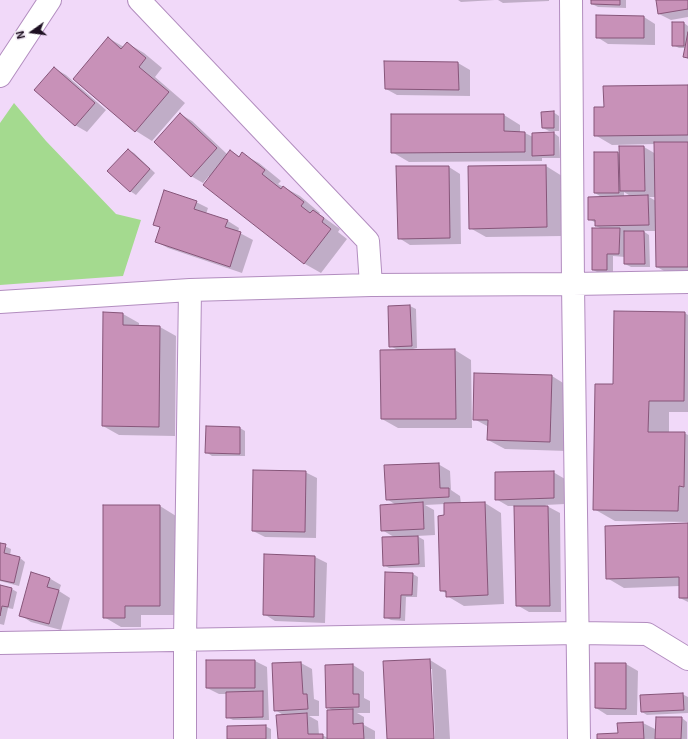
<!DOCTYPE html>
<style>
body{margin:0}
#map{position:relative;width:688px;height:739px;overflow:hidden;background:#f1d9f9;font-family:"Exo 2",sans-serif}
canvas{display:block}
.north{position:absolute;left:12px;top:12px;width:40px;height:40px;-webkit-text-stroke:3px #f5edf8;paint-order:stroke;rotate:256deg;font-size:11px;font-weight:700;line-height:16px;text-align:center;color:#1d0f21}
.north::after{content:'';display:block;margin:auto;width:14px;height:18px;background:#1d0f21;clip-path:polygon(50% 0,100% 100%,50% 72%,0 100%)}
</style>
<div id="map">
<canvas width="688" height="739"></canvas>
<div class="north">N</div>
</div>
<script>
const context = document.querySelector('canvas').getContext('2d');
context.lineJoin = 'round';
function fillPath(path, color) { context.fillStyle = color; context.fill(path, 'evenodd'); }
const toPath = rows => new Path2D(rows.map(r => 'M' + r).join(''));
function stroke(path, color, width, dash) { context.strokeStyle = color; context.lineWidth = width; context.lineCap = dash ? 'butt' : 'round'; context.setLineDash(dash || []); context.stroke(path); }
fillPath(toPath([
 [14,103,46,141,116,214,141,220,123,276,0,285,0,123]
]), '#a4da8f');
fillPath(toPath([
 [458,0,495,0,461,2],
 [498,0,549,0,549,1,503,3],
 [592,0,626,0,626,8,598,7,592,4],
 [657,0,688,0,688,17,671,20,659,14],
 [644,17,655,24,655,45,608,44,597,37],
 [684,23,688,26,688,59,684,56,686,48,679,48,673,45],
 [108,38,124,47,127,43,144,53,162,68,155,77,185,103,152,141,136,131,74,79],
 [385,62,458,63,470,70,470,96,397,95,386,89],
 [54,68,66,75,106,110,87,132,75,125],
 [688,86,688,276,673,276,657,267,656,231,643,231,649,235,650,267,631,267,625,264,625,257,613,256,613,273,599,273,593,270,602,229,596,226,596,223,589,219,603,198,595,193,618,153,620,155,644,147,656,154,655,144,612,145,595,135,605,108],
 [624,192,632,197,624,197],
 [649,197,656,197,656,201],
 [553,112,559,116,559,131,549,131,543,128],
 [180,114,192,121,228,155,231,151,240,157,242,154,259,163,281,181,278,184,300,196,320,213,319,214,340,229,338,232,347,239,321,273,305,264,205,184,211,177,209,176,203,183,191,176],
 [504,115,520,125,520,133,525,133,533,137,554,133,559,137,560,158,542,158,542,161,409,162,392,152],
 [128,150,134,153,155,173,136,195,130,191],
 [546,166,562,176,563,236,486,237,470,228],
 [449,167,460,174,461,244,410,245,399,238],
 [196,202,208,208,206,214,228,221,239,228,238,232,253,240,242,273,168,248,157,242,161,228,154,224],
 [410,306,416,309,417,348,413,349,413,350,455,350,471,360,472,428,398,428,382,419,398,350,390,346,389,307],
 [685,313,688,315,688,412,669,412,669,433,684,433,688,435,688,522,615,521,594,509,614,385],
 [123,314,139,323,139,326,160,327,176,336,175,436,119,435,103,426],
 [552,376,568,386,567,451,505,449,488,440,489,427,474,419],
 [240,428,245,431,245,456,212,456,206,452],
 [438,464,450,471,451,490,460,496,461,504,485,503,501,513,504,604,464,606,447,596,447,594,441,590,445,504,425,505,434,510,435,535,417,536,424,540,425,567,389,568,384,565,394,537,382,530,396,505,387,499],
 [305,472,317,478,316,538,265,537,253,531],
 [553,472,565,479,565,504,545,505,560,513,561,612,529,612,517,605,515,506,508,506,496,499],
 [160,506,176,516,176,615,141,615,141,627,121,627,104,617],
 [688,524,688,602,680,598,680,586,624,588,607,578],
 [0,544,11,549,10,556,20,558,25,562,19,586,0,581],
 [315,557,327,563,325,623,275,621,264,614],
 [413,574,418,577,417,597,406,597,405,621,391,620,385,617],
 [49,578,61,585,59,591,70,598,61,630,31,622,20,615],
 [0,586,12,589,17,592,13,609,8,608,4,625,0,624],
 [430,660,446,670,450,739,435,739,432,669,430,669,433,739,388,739],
 [255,661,267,667,269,720,233,720,227,717,227,694,219,694,207,688],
 [301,663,312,669,314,699,319,701,319,716,309,716,318,721,319,735,322,735,328,738,334,711,327,707,353,665,364,672,364,698,370,701,370,713,357,713,364,717,364,725,375,731,375,739,279,739,285,716,275,710],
 [626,664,638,671,637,715,607,715,596,708],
 [682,694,688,697,688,713,647,715,642,712],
 [682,718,687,722,687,739,598,739,619,734,618,724,643,723,657,730],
 [265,726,271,729,271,739,228,739]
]), '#0003');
const building = toPath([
 [591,0,620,0,620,5,591,4,591,0],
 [656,0,688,0,688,9,658,14,656,0],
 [596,15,644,16,644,38,596,38,596,15],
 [672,22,684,22,684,46,672,46,672,22],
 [688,32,688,58,683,57,688,32],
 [108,37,121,49,127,42,146,58,139,67,169,92,135,132,73,79,108,37],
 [384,61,458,62,459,90,385,89,384,61],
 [54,67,95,103,75,126,34,90,54,67],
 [688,85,688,135,594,136,594,107,604,107,603,86,688,85],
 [554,111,554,128,542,128,541,112,554,111],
 [180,113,217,148,191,177,154,142,180,113],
 [391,114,504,114,504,131,525,132,525,152,391,153,391,114],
 [554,132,554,155,532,156,532,133,554,132],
 [654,142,688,142,688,267,656,267,654,142],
 [619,146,644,146,645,191,620,191,619,146],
 [128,149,150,169,130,192,107,171,128,149],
 [230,150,239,157,242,152,265,170,262,174,281,189,283,186,304,202,301,206,310,213,313,210,324,218,322,222,331,229,304,264,203,185,230,150],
 [594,152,618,152,619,193,594,193,594,152],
 [546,165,547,227,469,229,468,166,546,165],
 [396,166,449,166,450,238,398,239,396,166],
 [164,190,197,201,194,209,228,220,225,227,241,232,230,267,155,242,160,227,153,225,164,190],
 [648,195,649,225,595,226,595,220,588,220,588,197,648,195],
 [592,228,620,228,619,254,607,254,607,270,592,270,592,228],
 [624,231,644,231,645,264,624,264,624,231],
 [410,305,412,346,389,347,388,306,410,305],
 [614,311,685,312,684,401,649,401,648,432,685,432,684,487,679,486,678,511,593,510,595,384,613,384,614,311],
 [103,312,123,313,123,325,160,326,159,427,102,426,103,312],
 [455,349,456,419,381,419,380,350,455,349],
 [474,373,552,375,550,442,487,440,488,420,473,420,474,373],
 [206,426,240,427,240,454,205,453,206,426],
 [439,463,440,488,449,488,449,497,386,500,384,465,439,463],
 [253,470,306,471,305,532,252,531,253,470],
 [554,471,554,498,495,500,495,472,554,471],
 [423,502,424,529,381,531,380,505,423,502],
 [485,502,488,595,446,597,446,591,440,591,438,516,444,515,444,503,485,502],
 [103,505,160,505,160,606,125,606,125,618,103,618,103,505],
 [514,506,548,506,550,606,516,606,514,506],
 [688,523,688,598,679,598,679,577,606,579,605,526,688,523],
 [418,536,419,564,383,566,382,537,418,536],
 [0,543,6,544,4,553,20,557,14,583,0,580,0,543],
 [264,554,315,556,314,617,263,615,264,554],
 [31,572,50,578,47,587,59,590,49,624,19,616,31,572],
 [385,572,413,573,412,595,401,595,400,618,384,618,385,572],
 [0,585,12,588,8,607,2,606,0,616,0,585],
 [430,659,434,739,387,739,383,661,430,659],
 [206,660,255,660,255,688,206,688,206,660],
 [301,662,303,694,307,694,308,709,274,711,272,663,301,662],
 [595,663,626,663,626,709,595,708,595,663],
 [353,664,353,694,359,694,359,707,326,708,325,665,353,664],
 [263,691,263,717,226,718,226,692,263,691],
 [683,693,684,710,641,712,640,695,683,693],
 [353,709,353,724,363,723,364,739,327,739,327,710,353,709],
 [307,713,308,734,323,734,323,739,278,739,276,715,307,713],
 [656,717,682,717,681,739,655,739,656,717],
 [643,722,644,739,597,739,597,734,618,733,617,723,643,722],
 [266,725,266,739,227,739,227,726,266,725]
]);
fillPath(building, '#c891b8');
stroke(building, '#865579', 1);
const minor = toPath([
 [139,0,368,241,371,285],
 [571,0,573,284,579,739],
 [0,76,50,0],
 [0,302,190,290,371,285,573,284,688,282],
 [0,643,578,633,647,634,688,659],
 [185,739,185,640,190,290]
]);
stroke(minor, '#b28dbf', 24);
stroke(minor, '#fff', 22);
</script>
